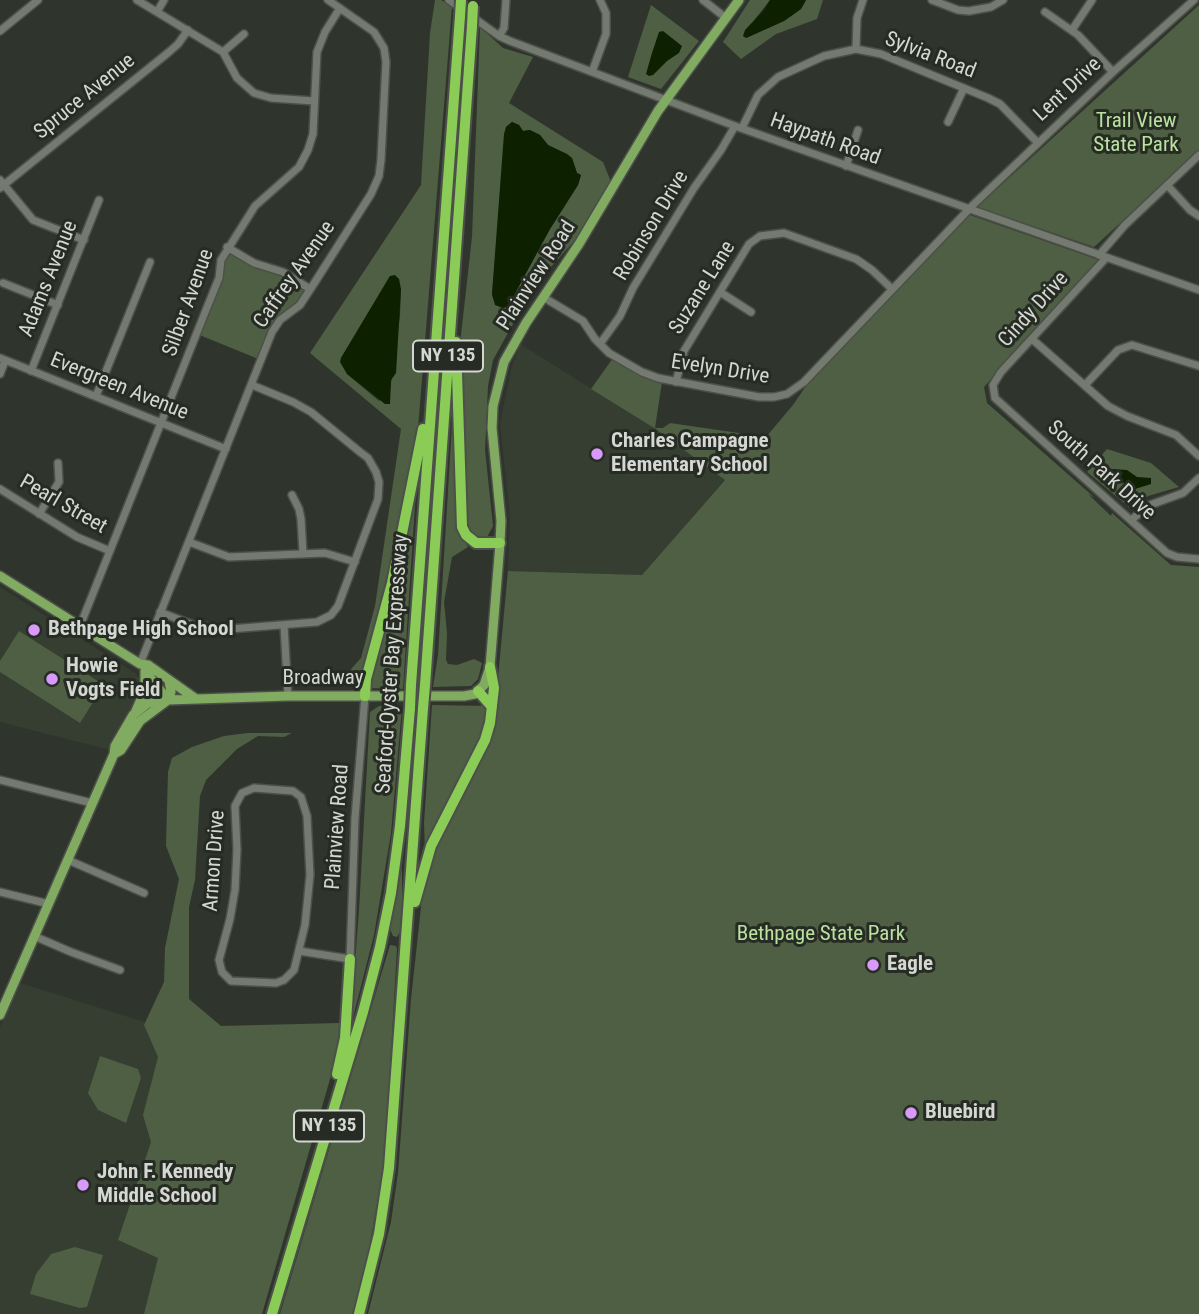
<!DOCTYPE html>
<style>
body{margin:0}
canvas{display:block;background:#2f352c}
</style>
<canvas width="1199" height="1314"></canvas>
<script>
const context = document.querySelector('canvas').getContext('2d');
context.lineJoin = 'round';
function fillPath(path, color) { context.fillStyle = color; context.fill(path, 'evenodd'); }
const toPath = rows => new Path2D(rows.map(r => 'M' + r).join(''));
function stroke(path, color, width, dash) { context.strokeStyle = color; context.lineWidth = width; context.lineCap = dash ? 'butt' : 'round'; context.setLineDash(dash || []); context.stroke(path); }
function write(font, color, halo, rows, align = 'center') {
  context.font = font + ' "Roboto Condensed",sans-serif'; context.lineWidth = 6; context.setLineDash([]); context.textBaseline = 'middle'; context.strokeStyle = halo; context.fillStyle = color; for (const [text, x, y, turn = 0] of rows) {
    context.save(); context.translate(x, y); context.rotate((+turn || 0) * Math.PI / 180); context.textAlign = isNaN(turn) ? turn : align; if (halo) context.strokeText(text, 0, 0); context.fillText(text, 0, 0); context.restore();
  }
}
fillPath(toPath([
 [520,344,654,428,725,479,642,575,508,571,510,516,500,424,511,370],
 [0,587,135,673,140,679,141,689,111,750,0,722],
 [20,983,160,1027,172,1314,0,1314,0,1027]
]), '#353e30');
fillPath(toPath([
 [435,0,441,0,452,6,416,453,362,681,335,683,344,677,361,658,375,606,401,429,310,353,421,185,430,33],
 [390,276,401,289,400,316,390,391,379,401,347,374,341,358],
 [750,0,770,0,755,19,746,38,784,21,801,9,806,0,823,0,817,19,776,34,741,59,723,42],
 [651,5,699,41,661,89,628,77],
 [1199,5,1199,151,1094,247,977,207],
 [480,27,503,48,533,57,509,103,603,162,611,182,584,230,534,286,493,360,488,386,485,450,493,526,486,539,479,539,472,535,467,525,460,344,472,237],
 [512,122,519,125,523,131,530,130,540,135,548,145,572,158,577,173,581,175,578,185,550,229,507,307,493,299,492,294,506,127],
 [970,215,1099,260,984,387,987,403,1095,498,1088,494,1111,516,1112,513,1171,565,1199,567,1199,1314,368,1314,391,1222,398,1173,411,999,424,880,431,856,487,750,493,731,508,571,642,575,725,480,654,428,591,389,613,358,648,379,662,382,655,428,663,428,670,423,766,437,793,405,806,386,889,296],
 [227,247,240,255,275,268,310,289,300,305,280,320,261,360,197,334],
 [453,409,461,535,468,547,452,557,444,602,447,633,446,660,448,664,457,665,474,659,482,663,478,679,471,686,433,687,438,655],
 [1107,449,1151,463,1179,487,1148,496,1130,508,1087,472],
 [413,503,415,505,403,689,369,688,396,585],
 [19,631,104,685,80,723,0,672,0,661],
 [432,705,488,706,480,742,425,850,424,823],
 [379,706,402,707,391,833,374,935,350,1029,359,910,370,712],
 [248,733,292,733,284,737,258,736,237,749,206,780,200,796,195,880,189,907,189,999,221,1026,339,1023,341,1041,262,1314,144,1314,158,1258,118,1240,151,1142,143,1115,158,1057,144,1025,164,982,165,948,179,879,166,846,168,772,172,758,192,747,224,736],
 [402,867,402,906,400,932,397,937,393,936,390,929],
 [390,945,396,946,397,949,385,1157,366,1267,352,1314,280,1314],
 [100,1056,138,1069,141,1078,126,1123,98,1110,88,1093],
 [75,1247,103,1255,87,1307,80,1308,30,1294,36,1274,51,1254]
]), '#4e5f44');
fillPath(toPath([
 [770,0,806,0,801,9,784,21,746,38,743,36,745,30,763,11],
 [663,31,682,46,679,53,667,61,653,75,649,76,646,74,652,53,659,32],
 [512,122,519,125,523,131,530,130,540,135,548,145,567,154,572,158,577,173,581,175,578,185,550,229,511,301,507,307,503,308,495,305,492,294,504,134,506,127],
 [395,275,399,279,401,289,396,373,391,380,390,404,385,404,347,374,340,362,341,358,390,276],
 [1110,469,1127,470,1137,477,1151,478,1151,484,1135,489,1107,474]
]), '#0d2000');
const minor = toPath([
 [137,0,223,52,237,78,254,93,271,98,314,101],
 [449,0,499,36,510,41,735,126,1199,290],
 [703,0,726,18],
 [932,0,958,10,969,11,991,7,1003,0],
 [157,12,164,0],
 [1045,12,1078,35,1113,72],
 [1072,30,1092,0],
 [0,31,38,0],
 [499,36,504,28,506,0],
 [856,49,857,18,863,0],
 [223,52,244,34],
 [592,72,606,34,606,13,600,0],
 [948,122,964,88],
 [742,128,758,95,778,77,824,56,856,49,881,54,988,98,1000,104,1037,142],
 [846,166,858,130],
 [0,180,33,220,84,240],
 [1167,185,1190,210,1199,216],
 [0,188,169,52,178,44,188,30],
 [227,247,254,263,283,272,310,289],
 [1099,255,1125,225,1199,155],
 [1106,258,1001,372,993,385,995,398,1167,553,1177,557,1199,559],
 [3,283,58,305],
 [720,292,751,312],
 [543,297,583,321,595,339,609,353,642,372,658,378,759,397,774,397,787,394,804,382,974,204,1113,72,1194,0],
 [1032,339,1108,406,1127,416,1176,435,1199,456],
 [600,344,620,316,633,288,694,188,721,150,735,126],
 [0,358,226,449],
 [31,371,99,200],
 [0,374,5,361],
 [676,382,684,351,749,244,760,236,784,233,856,259,872,270,891,288],
 [1085,385,1118,350,1132,345,1199,366],
 [96,396,150,262],
 [0,489,77,537,110,551],
 [292,495,299,509,301,519,303,553],
 [39,514,59,482,58,463],
 [1131,520,1150,505,1183,493,1199,478],
 [189,542,229,557,325,553,355,562],
 [160,612,193,625,230,629,317,622,331,615,338,606,378,499,379,482,376,472,368,458,360,452,311,412,293,402,252,385],
 [284,625,288,696],
 [80,626,206,310,219,278,221,260,255,206,299,167,308,150,313,134,317,52,325,32,340,8],
 [140,664,272,332,280,320,300,305,315,282,371,194,379,176,381,160,386,62,384,48,374,32,328,0],
 [0,780,92,803],
 [254,788,293,791,301,797,307,816,310,875,305,925,294,970,284,980,276,983,231,981,222,972,219,960,230,919,235,890,237,850,235,806,242,793,254,788],
 [68,860,144,893],
 [0,892,49,904],
 [34,936,71,952,120,970],
 [299,951,350,959,355,818,365,696]
]);
const major = toPath([
 [0,576,140,664,148,665,196,699],
 [145,671,168,700],
 [135,713,145,690,145,671],
 [114,754,121,750,140,721,168,700,171,692,169,681],
 [0,1015,114,754,115,746,133,715,147,704,159,698,168,700,288,696,464,696,475,694,484,685,490,667,500,543,501,521,492,428,493,406,504,362,526,323,579,244,658,111,739,0]
]);
const highway = toPath([
 [456,342,462,527,466,535,476,543,500,543],
 [411,685,460,16],
 [425,685,472,26],
 [478,691,492,707],
 [365,696,366,679,392,583,423,429],
 [415,902,431,846,485,740,490,723,494,688,490,667],
 [337,1074,345,1038,350,959],
 [272,1314,363,1012,380,947,391,893,400,826,410,708],
 [359,1314,379,1234,389,1168,423,708]
]);
stroke(minor, '#4d504a', 10);
stroke(major, '#4d504a', 12);
stroke(highway, '#4d504a', 14);
stroke(minor, '#747a70', 7);
stroke(major, '#81ab60', 9);
stroke(highway, '#8acc56', 10);
const highwayBridge = toPath([
 [460,16,461,0],
 [472,26,473,6],
 [410,708,411,685],
 [423,708,425,685]
]);
stroke(highwayBridge, '#4d504a', 14, []);
stroke(highwayBridge, '#8acc56', 10);
for (const [x, y, r, color] of [
 [597,454,7,"#d89af8"],
 [34,630,7,"#d89af8"],
 [52,679,7,"#d89af8"],
 [873,965,7,"#d89af8"],
 [911,1113,7,"#d89af8"],
 [83,1185,7,"#d89af8"]
]) { const dot = new Path2D(); dot.arc(x, y, r, 0, 2 * Math.PI); context.fillStyle = color; context.fill(dot); stroke(dot, '#262b23', 2.5); }
for (const [x, y, w] of [
 [448,356,70],
 [329,1126,70]
]) { const box = new Path2D(); box.roundRect(x - w / 2, y - 15.5, w, 31, 5); context.fillStyle = '#262b23'; context.fill(box); stroke(box, '#d4d7d2', 2); }
write('bold 19px', '#d4d7d2', null, [
 ["NY 135",448,356],
 ["NY 135",329,1126]
]);
write('21px', '#d4d7d2', '#262b23', [
 ["Sylvia Road",930,56,21],
 ["Lent Drive",1068,90,-43],
 ["Spruce Avenue",85,97,-39],
 ["Haypath Road",825,140,20],
 ["Robinson Drive",652,226,-59],
 ["Caffrey Avenue",295,275,-55],
 ["Plainview Road",537,276,-57],
 ["Adams Avenue",49,279,-68],
 ["Suzane Lane",703,288,-58],
 ["Silber Avenue",189,303,-70],
 ["Cindy Drive",1034,310,-48],
 ["Evelyn Drive",720,370,9],
 ["Evergreen Avenue",119,387,22],
 ["South Park Drive",1101,471,42],
 ["Pearl Street",63,505,30],
 ["Seaford-Oyster Bay Expressway",393,664,-86],
 ["Broadway",323,679],
 ["Plainview Road",338,827,-86],
 ["Armon Drive",215,861,-86]
]);
write('21px', '#bae1a0', '#262b23', [
 ["Trail View",1136,122],
 ["State Park",1136,146],
 ["Bethpage State Park",821,935]
]);
write('bold 21px', '#d4d7d2', '#262b23', [
 ["Charles Campagne",611,442],
 ["Elementary School",611,466],
 ["Bethpage High School",48,630],
 ["Howie",66,667],
 ["Vogts Field",66,691],
 ["Eagle",887,965],
 ["Bluebird",925,1113],
 ["John F. Kennedy",97,1173],
 ["Middle School",97,1197]
], 'left');
</script>
